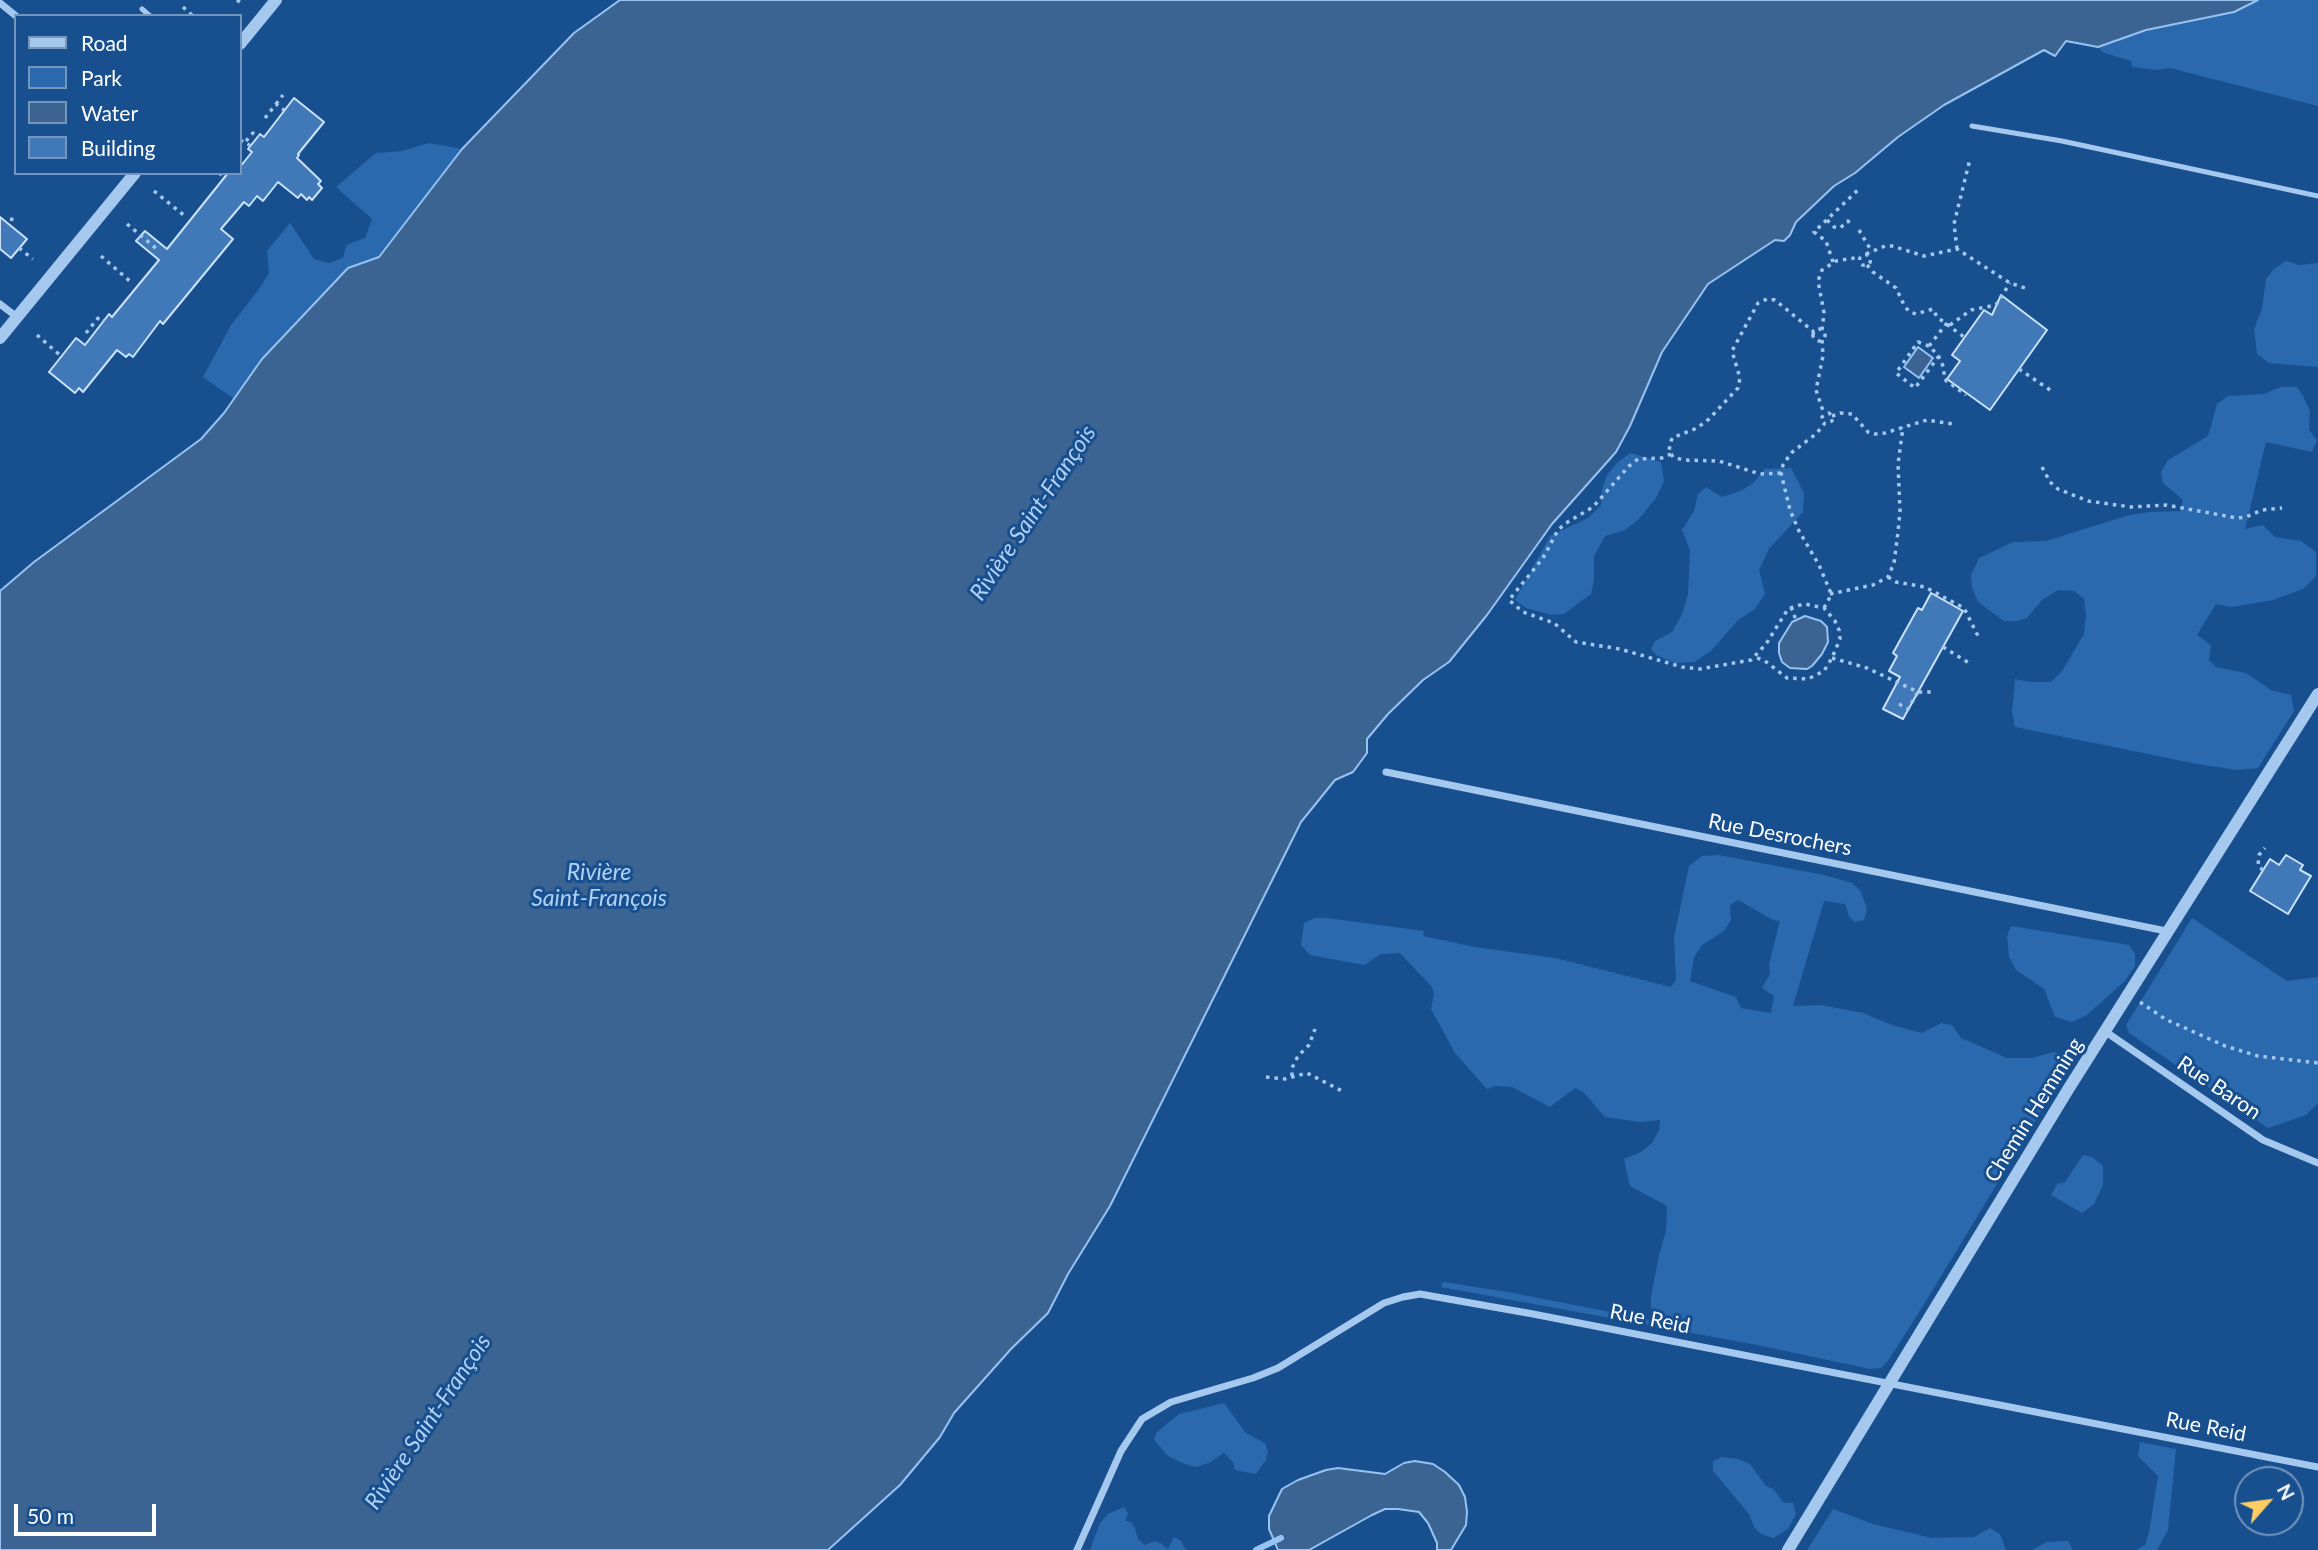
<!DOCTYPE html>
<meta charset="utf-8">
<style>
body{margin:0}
#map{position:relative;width:2318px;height:1550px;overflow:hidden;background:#184f8f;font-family:Lato,sans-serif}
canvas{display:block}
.legend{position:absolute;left:14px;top:14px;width:228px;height:161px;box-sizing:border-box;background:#184f8f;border:2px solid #7495bc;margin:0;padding:9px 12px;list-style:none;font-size:21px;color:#fff}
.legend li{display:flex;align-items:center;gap:14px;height:35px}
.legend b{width:35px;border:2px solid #7495bc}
.north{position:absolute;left:2234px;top:1466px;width:70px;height:70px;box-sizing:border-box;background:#184f8f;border:2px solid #7495bc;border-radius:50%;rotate:62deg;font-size:19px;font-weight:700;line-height:28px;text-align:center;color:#fff}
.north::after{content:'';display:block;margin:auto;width:24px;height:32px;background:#ffce63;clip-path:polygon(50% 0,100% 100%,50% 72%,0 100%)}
.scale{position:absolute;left:14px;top:1504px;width:142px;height:32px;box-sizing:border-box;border:4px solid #fff;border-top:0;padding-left:9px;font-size:21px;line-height:24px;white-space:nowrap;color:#fff;-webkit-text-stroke:5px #184f8f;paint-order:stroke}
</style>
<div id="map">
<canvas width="2318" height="1550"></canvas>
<ul class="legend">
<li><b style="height:9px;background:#a5c8ef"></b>Road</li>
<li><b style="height:19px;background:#2a69ae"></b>Park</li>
<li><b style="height:19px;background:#3c6493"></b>Water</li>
<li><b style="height:19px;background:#4078b8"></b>Building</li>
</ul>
<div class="north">N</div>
<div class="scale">50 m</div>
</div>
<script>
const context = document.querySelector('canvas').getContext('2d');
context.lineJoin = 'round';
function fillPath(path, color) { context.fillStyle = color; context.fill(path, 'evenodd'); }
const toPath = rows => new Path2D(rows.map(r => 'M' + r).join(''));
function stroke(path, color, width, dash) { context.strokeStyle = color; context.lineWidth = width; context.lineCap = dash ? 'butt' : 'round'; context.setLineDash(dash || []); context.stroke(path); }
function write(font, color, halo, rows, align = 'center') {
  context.font = font + ' Lato,sans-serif'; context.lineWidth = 6; context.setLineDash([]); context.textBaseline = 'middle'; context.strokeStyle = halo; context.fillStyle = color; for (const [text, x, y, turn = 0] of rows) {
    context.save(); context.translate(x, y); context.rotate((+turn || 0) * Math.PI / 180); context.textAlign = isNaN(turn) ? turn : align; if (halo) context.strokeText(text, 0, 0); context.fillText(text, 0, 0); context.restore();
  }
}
fillPath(toPath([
 [2258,0,2318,0,2318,106,2170,68,2157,70,2132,67,2131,61,2104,53,2098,47,2146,30,2234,12],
 [429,143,462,149,378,257,348,268,262,359,234,399,203,377,231,325,259,289,269,273,267,251,290,223,314,259,329,263,343,258,346,245,365,238,372,219,336,187,376,153,402,151],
 [2286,261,2299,265,2318,263,2318,367,2269,363,2257,354,2254,329,2262,309,2266,279,2274,269],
 [2281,387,2297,387,2303,396,2310,411,2309,430,2317,440,2312,452,2266,442,2245,529,2263,525,2275,537,2301,541,2316,552,2316,576,2303,589,2273,600,2232,607,2216,604,2197,635,2211,645,2209,660,2216,667,2246,673,2271,690,2291,695,2294,711,2258,768,2237,770,2197,764,2015,727,2012,712,2015,679,2031,682,2051,682,2062,671,2084,634,2086,615,2084,599,2074,591,2058,590,2042,600,2027,618,2017,621,2004,621,1978,602,1972,588,1971,575,1979,558,2013,542,2046,541,2129,515,2150,512,2180,511,2183,500,2163,483,2161,472,2168,460,2208,436,2217,404,2228,396,2264,394],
 [1630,453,1661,462,1664,481,1656,498,1639,519,1625,530,1605,536,1594,556,1594,581,1591,594,1564,614,1551,615,1526,608,1515,600,1550,536,1588,518,1601,505,1602,490,1607,475,1618,462],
 [1791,468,1804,493,1803,512,1769,549,1759,570,1765,594,1755,609,1738,620,1711,651,1694,662,1675,663,1656,655,1651,649,1655,641,1672,632,1682,614,1688,594,1690,550,1682,530,1694,511,1698,494,1706,487,1722,497,1740,491,1752,484,1765,469],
 [1719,855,1824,875,1852,883,1860,890,1867,908,1864,920,1854,922,1849,916,1845,904,1824,901,1793,1006,1821,1005,1863,1013,1892,1025,1922,1033,1941,1023,1952,1025,1961,1038,2007,1058,2032,1058,2054,1052,2074,1057,1923,1306,1888,1361,1881,1368,1870,1369,1757,1345,1441,1287,1443,1282,1508,1292,1651,1320,1651,1297,1659,1255,1666,1231,1667,1206,1630,1186,1624,1159,1641,1152,1652,1143,1659,1130,1660,1120,1640,1122,1605,1117,1583,1092,1575,1088,1550,1107,1512,1087,1496,1086,1487,1089,1455,1053,1431,1009,1434,994,1432,987,1400,953,1381,954,1364,965,1310,955,1301,945,1304,923,1315,918,1327,918,1424,931,1423,936,1475,947,1555,958,1671,987,1676,980,1674,937,1689,866,1702,856],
 [1738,900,1773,920,1780,921,1769,964,1770,974,1762,988,1774,996,1771,1013,1741,1008,1736,997,1690,981,1694,957,1702,945,1724,931,1731,920,1730,905],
 [2192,918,2287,981,2318,977,2318,1103,2306,1115,2268,1128,2129,1033,2126,1025],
 [2011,926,2129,945,2135,954,2135,966,2125,981,2087,1015,2072,1022,2055,1017,2044,989,2016,970,2009,957,2007,936],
 [2083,1155,2092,1157,2103,1166,2103,1185,2094,1204,2082,1213,2051,1195,2057,1184,2065,1182],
 [1224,1403,1246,1433,1265,1443,1268,1451,1266,1460,1256,1474,1235,1470,1233,1462,1224,1453,1209,1463,1196,1467,1182,1463,1168,1456,1154,1440,1156,1433,1179,1414],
 [2140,1442,2176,1449,2168,1530,2157,1550,2136,1550,2145,1545,2149,1532,2158,1476,2138,1456],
 [1722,1457,1738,1459,1750,1464,1766,1486,1773,1489,1784,1503,1793,1503,1796,1514,1788,1529,1773,1538,1761,1534,1754,1527,1749,1514,1713,1471,1713,1461],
 [1124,1507,1128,1513,1125,1521,1131,1522,1135,1528,1138,1539,1145,1545,1155,1541,1162,1544,1168,1549,1174,1537,1181,1541,1186,1550,1090,1550,1100,1523,1108,1514],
 [1833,1509,1873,1524,1932,1538,1974,1537,1990,1528,2000,1534,2006,1550,1807,1550],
 [2068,1541,2073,1550,2032,1550,2047,1542]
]), '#2a69ae');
const water = toPath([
 [620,0,2258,0,2234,12,2146,30,2098,47,2066,41,2055,56,2044,50,1944,105,1898,137,1855,173,1834,186,1796,222,1790,235,1784,241,1775,240,1708,284,1662,352,1630,426,1616,452,1552,524,1487,615,1449,662,1423,680,1388,714,1367,739,1367,753,1353,772,1335,780,1301,822,1110,1206,1068,1274,1048,1313,1011,1349,954,1413,940,1437,900,1485,828,1550,0,1550,0,591,34,562,201,439,224,413,262,359,348,268,379,257,462,149,574,33,620,0],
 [1918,347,1933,358,1919,378,1904,367,1918,347],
 [1805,616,1821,621,1827,627,1828,642,1822,654,1812,666,1807,669,1790,668,1782,662,1779,653,1779,643,1792,622,1805,616],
 [1415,1461,1433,1464,1445,1472,1459,1485,1465,1497,1467,1512,1466,1525,1451,1550,1437,1550,1437,1543,1428,1523,1419,1512,1398,1509,1385,1509,1372,1515,1309,1550,1278,1550,1269,1529,1269,1516,1282,1489,1298,1480,1326,1470,1338,1468,1385,1474,1404,1463,1415,1461]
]);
fillPath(water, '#3c6493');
stroke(water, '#97c3f2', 2);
stroke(toPath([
 [1256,1550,1281,1538]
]), '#97c3f2', 6);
const building = toPath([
 [294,98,324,122,298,154,299,155,297,158,321,181,318,184,322,188,312,200,309,197,307,200,301,194,298,198,278,182,263,201,257,196,249,206,244,202,221,229,233,239,163,324,160,321,133,357,129,354,126,357,117,350,83,392,79,388,75,393,49,372,76,338,85,345,109,314,112,317,159,260,136,241,145,231,167,249,228,173,240,173,240,167,252,152,248,149,260,134,264,137,294,98],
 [0,217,27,239,11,258,0,249,0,217],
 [2001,295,2047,330,1990,410,1947,379,1960,361,1952,355,1984,310,1992,315,2001,295],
 [1931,593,1963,611,1903,719,1883,709,1900,677,1889,671,1897,656,1893,653,1918,608,1922,610,1931,593],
 [2286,855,2303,865,2300,870,2311,876,2288,914,2250,891,2270,859,2279,865,2286,855]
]);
fillPath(building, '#4078b8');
stroke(building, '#cbe2fb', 2);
stroke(toPath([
 [237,0,242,4],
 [183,7,193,16],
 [276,104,283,95],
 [265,118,276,104,284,110],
 [240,140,251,146],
 [246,141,253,133,258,137],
 [219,173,225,178],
 [154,191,186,217],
 [10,219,18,220],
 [1827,220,1834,227,1840,228,1848,221,1850,224],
 [127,224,158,250],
 [1859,230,1872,252],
 [19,248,33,259],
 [1957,249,1954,224,1970,159],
 [1866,254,1885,246,1892,246,1924,256,1957,249,2010,283,2025,288],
 '1859.5 260a5.5 5.5 0 1 1 11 0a5.5 5.5 0 1 1-11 0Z',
 [101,256,132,283],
 [1833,262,1826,241,1814,232,1860,188],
 [1867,265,1873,272,1896,288,1905,307,1910,312,1916,314,1933,309,1937,317,1964,337],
 [1947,323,1929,346,1938,355,1944,368,1944,379,1966,395],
 [1950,325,1971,310,1996,305,2010,283],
 '1813 335a6 6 0 1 1 12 0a6 6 0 1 1-12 0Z',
 [1822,330,1824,313,1818,281,1822,270,1836,261,1860,257],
 [86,333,99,317,104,321],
 [37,335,61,356],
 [1822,340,1823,356,1816,390,1824,414],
 [1929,346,1918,342,1896,373,1915,388,1939,356],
 [2019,369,2053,392],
 [1832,416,1840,413,1852,414,1868,432,1875,434,1885,433,1927,420,1953,424],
 [1671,454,1662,458,1638,459,1629,466,1593,507,1566,523,1558,530,1543,558,1509,600,1523,612,1554,623,1576,642,1620,649,1682,667,1700,669,1751,660,1766,644,1788,609,1796,606,1805,604,1824,608,1835,621,1839,630,1840,639,1832,658,1824,671,1808,679,1787,678,1765,661,1755,657],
 [2042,467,2050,482,2058,489,2088,501,2131,507,2166,505,2237,518,2246,517,2262,510,2282,508],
 [1781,473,1760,474,1719,461,1683,460,1673,457,1669,451,1670,445,1672,438,1697,428,1709,419,1738,388,1740,378,1732,351,1758,303,1767,299,1775,300,1814,332],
 [1888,577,1896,582,1925,587,1964,608,1980,640],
 [1830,594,1873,585,1888,577,1894,563,1898,532,1900,511,1898,464,1903,427],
 [1791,607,1796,620],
 [1824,608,1830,597,1830,591,1819,565,1799,531,1790,510,1781,473,1783,465,1791,453,1816,434,1825,423,1832,421,1832,416,1829,413,1822,417,1825,423],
 [1943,647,1969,663],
 [1832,658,1867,668,1918,692,1931,692],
 [1899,704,1908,709,1918,692],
 [2263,870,2258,866,2259,855,2265,848],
 [2140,1002,2165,1019,2225,1046,2258,1056,2318,1063],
 [1292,1076,1292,1068,1298,1056,1309,1045,1315,1029],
 [1266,1077,1285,1079,1307,1073,1342,1091]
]), '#a5c8ef', 3.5, [3.5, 5]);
stroke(toPath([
 [142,9,150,16],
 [1972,126,2062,141,2318,196]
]), '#a5c8ef', 5);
stroke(toPath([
 [0,3,16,16],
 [0,304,17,317],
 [1386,772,2166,931],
 [2106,1032,2263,1140,2318,1163],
 [1077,1550,1121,1451,1142,1419,1171,1402,1253,1378,1278,1368,1384,1303,1403,1297,1420,1294,1533,1314,2318,1467]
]), '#a5c8ef', 7);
stroke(toPath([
 [240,44,276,0],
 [0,338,135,173],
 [1788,1550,2069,1088,2318,694]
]), '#a5c8ef', 12);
write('21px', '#fff', '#184f8f', [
 ["Rue Desrochers",1780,835,11],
 ["Rue Baron",2219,1088,34],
 ["Chemin Hemming",2034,1110,-58],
 ["Rue Reid",1650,1319,11],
 ["Rue Reid",2206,1427,11]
]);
write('italic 23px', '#b1d2f6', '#184f8f', [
 ["Rivière Saint-François",1033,513,-56],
 ["Rivière",599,873],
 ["Saint-François",599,899],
 ["Rivière Saint-François",428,1422,-56]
]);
</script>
